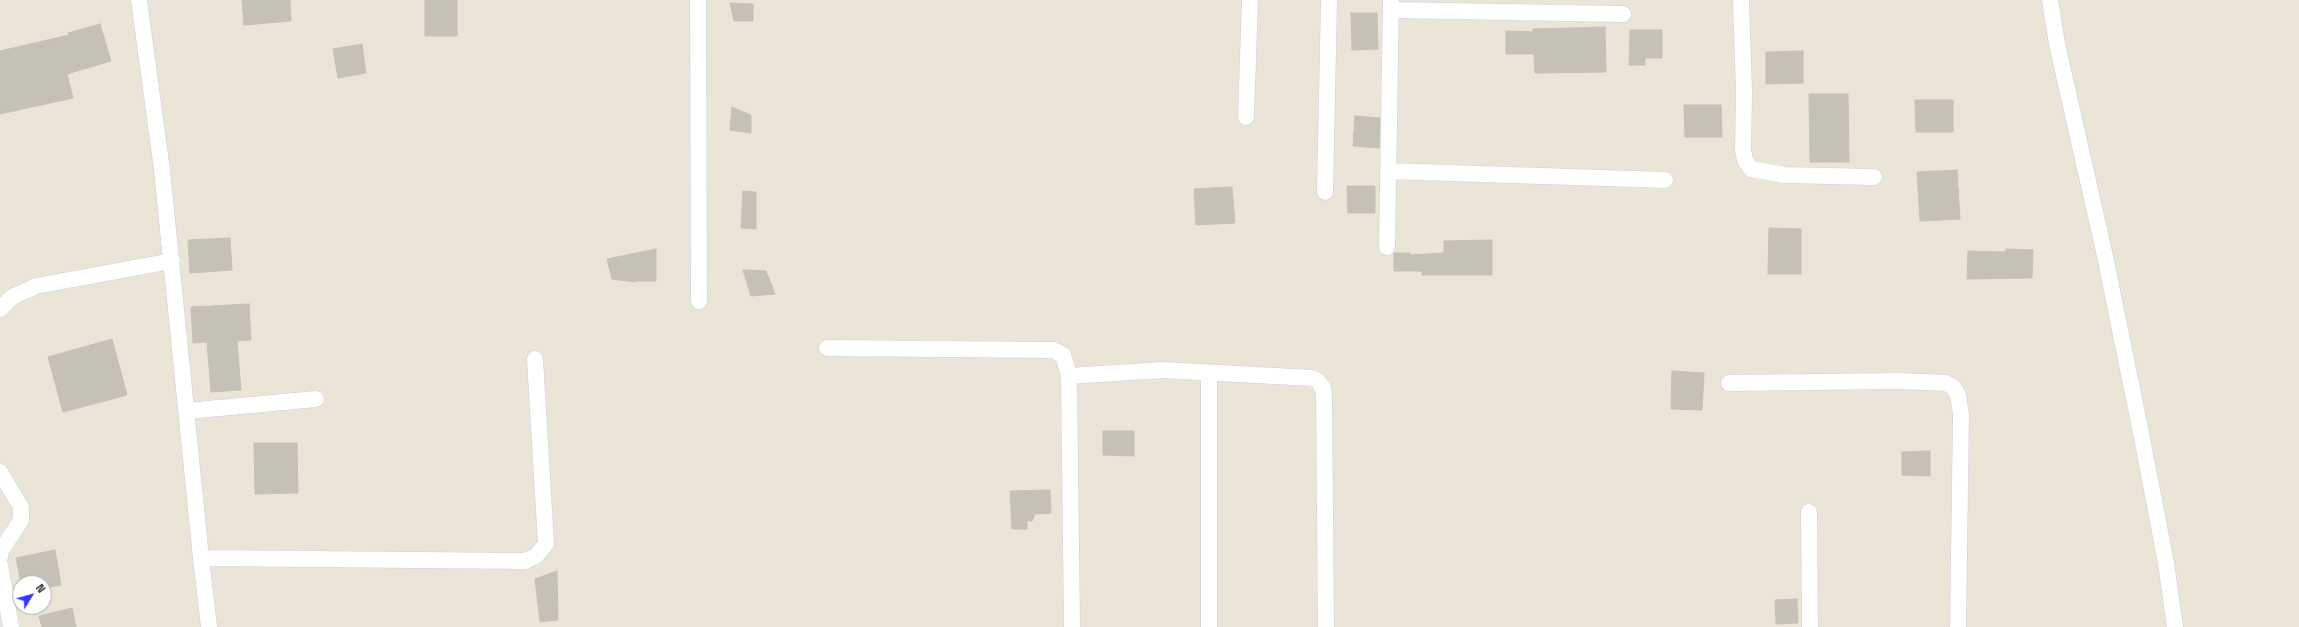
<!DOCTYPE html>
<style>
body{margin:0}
#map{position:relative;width:2299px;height:627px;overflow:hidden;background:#eae5d7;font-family:"Space Grotesk",sans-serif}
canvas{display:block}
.north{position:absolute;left:12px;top:575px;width:40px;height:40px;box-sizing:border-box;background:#fff;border:1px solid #a8a8a8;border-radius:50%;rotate:53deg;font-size:11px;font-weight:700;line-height:16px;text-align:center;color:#262626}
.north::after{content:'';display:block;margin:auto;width:14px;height:18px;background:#2f36ff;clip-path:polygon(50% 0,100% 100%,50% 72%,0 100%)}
</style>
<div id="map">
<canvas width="2299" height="627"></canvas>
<div class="north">N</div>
</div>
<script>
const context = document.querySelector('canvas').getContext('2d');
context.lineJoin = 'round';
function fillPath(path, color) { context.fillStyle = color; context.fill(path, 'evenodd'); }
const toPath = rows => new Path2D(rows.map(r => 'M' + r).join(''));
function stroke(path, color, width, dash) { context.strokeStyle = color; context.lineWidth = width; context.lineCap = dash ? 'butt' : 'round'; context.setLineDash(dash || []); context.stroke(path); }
const building = toPath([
 [242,0,290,0,291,21,244,25,242,0],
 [425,0,457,0,457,36,425,36,425,0],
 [730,3,753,4,753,21,734,21,730,3],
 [1351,13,1377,13,1378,49,1352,50,1351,13],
 [100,24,111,61,67,74,73,98,0,114,0,51,69,35,68,33,100,24],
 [1605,27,1606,72,1535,73,1534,54,1506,54,1506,31,1533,32,1533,29,1605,27],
 [1630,30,1662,30,1662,58,1645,58,1645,65,1629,65,1630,30],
 [362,44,366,73,338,78,333,49,362,44],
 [1803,51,1803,83,1766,84,1766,52,1803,51],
 [1809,94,1848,94,1849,162,1810,162,1809,94],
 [1915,100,1953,100,1953,132,1916,132,1915,100],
 [1684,105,1721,105,1722,137,1685,137,1684,105],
 [732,107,751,115,751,133,730,130,732,107],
 [1355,116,1380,118,1379,148,1353,146,1355,116],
 [1957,170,1960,219,1920,221,1917,172,1957,170],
 [1347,186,1375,186,1375,213,1348,213,1347,186],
 [1232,187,1235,223,1196,225,1194,189,1232,187],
 [743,191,756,192,756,229,741,228,743,191],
 [1769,228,1801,229,1801,274,1768,274,1769,228],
 [230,238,232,270,190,273,188,240,230,238],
 [1492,240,1492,275,1422,275,1422,271,1394,271,1394,253,1410,253,1410,255,1444,253,1444,241,1492,240],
 [656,249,656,281,635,281,635,282,612,279,607,259,656,249],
 [2006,249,2033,250,2032,278,1967,279,1968,251,2006,252,2006,249],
 [743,270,766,271,775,294,751,296,743,270],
 [249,304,251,340,237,341,241,390,211,392,207,342,193,343,191,307,249,304],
 [112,339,127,395,63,412,48,357,112,339],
 [1672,371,1704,373,1702,410,1671,409,1672,371],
 [1103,431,1134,431,1134,456,1103,455,1103,431],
 [254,443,297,443,298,493,255,494,254,443],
 [1930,451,1930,476,1902,475,1902,452,1930,451],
 [1050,490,1051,513,1035,514,1032,521,1027,521,1027,529,1012,529,1010,491,1050,490],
 [55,550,61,585,44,588,44,583,21,583,16,558,55,550],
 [557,571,558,620,540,622,535,579,557,571],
 [1797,599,1798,623,1776,624,1775,600,1797,599],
 [72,608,76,627,42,627,39,616,72,608]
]);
fillPath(building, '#c5c1b7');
stroke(building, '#c5c1b1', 1);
const minor = toPath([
 [139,0,162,170,201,558,209,627],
 [698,0,699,301],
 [1741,0,1744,93,1743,150,1745,160,1751,169,1785,175,1874,177],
 [2050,0,2057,44,2105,256,2141,433,2166,563,2175,627],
 [1391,10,1623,14],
 [1246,117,1250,0],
 [1388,171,1665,180],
 [1325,192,1329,0],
 [1387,247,1391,0],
 [0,309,12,297,36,286,172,261],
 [827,348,1053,350,1063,355,1069,376,1072,627],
 [1069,376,1162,370,1312,378,1318,381,1323,388,1324,395,1326,627],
 [1729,383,1899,381,1946,383,1953,387,1958,395,1961,414,1958,627],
 [187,411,316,399],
 [0,472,21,507,21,520,1,551,0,557],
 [1809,512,1810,627],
 [201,558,525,561,536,556,546,544,535,359],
 [0,565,11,627],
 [1209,627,1209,373]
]);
stroke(minor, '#cccde1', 17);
stroke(minor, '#fff', 16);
</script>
